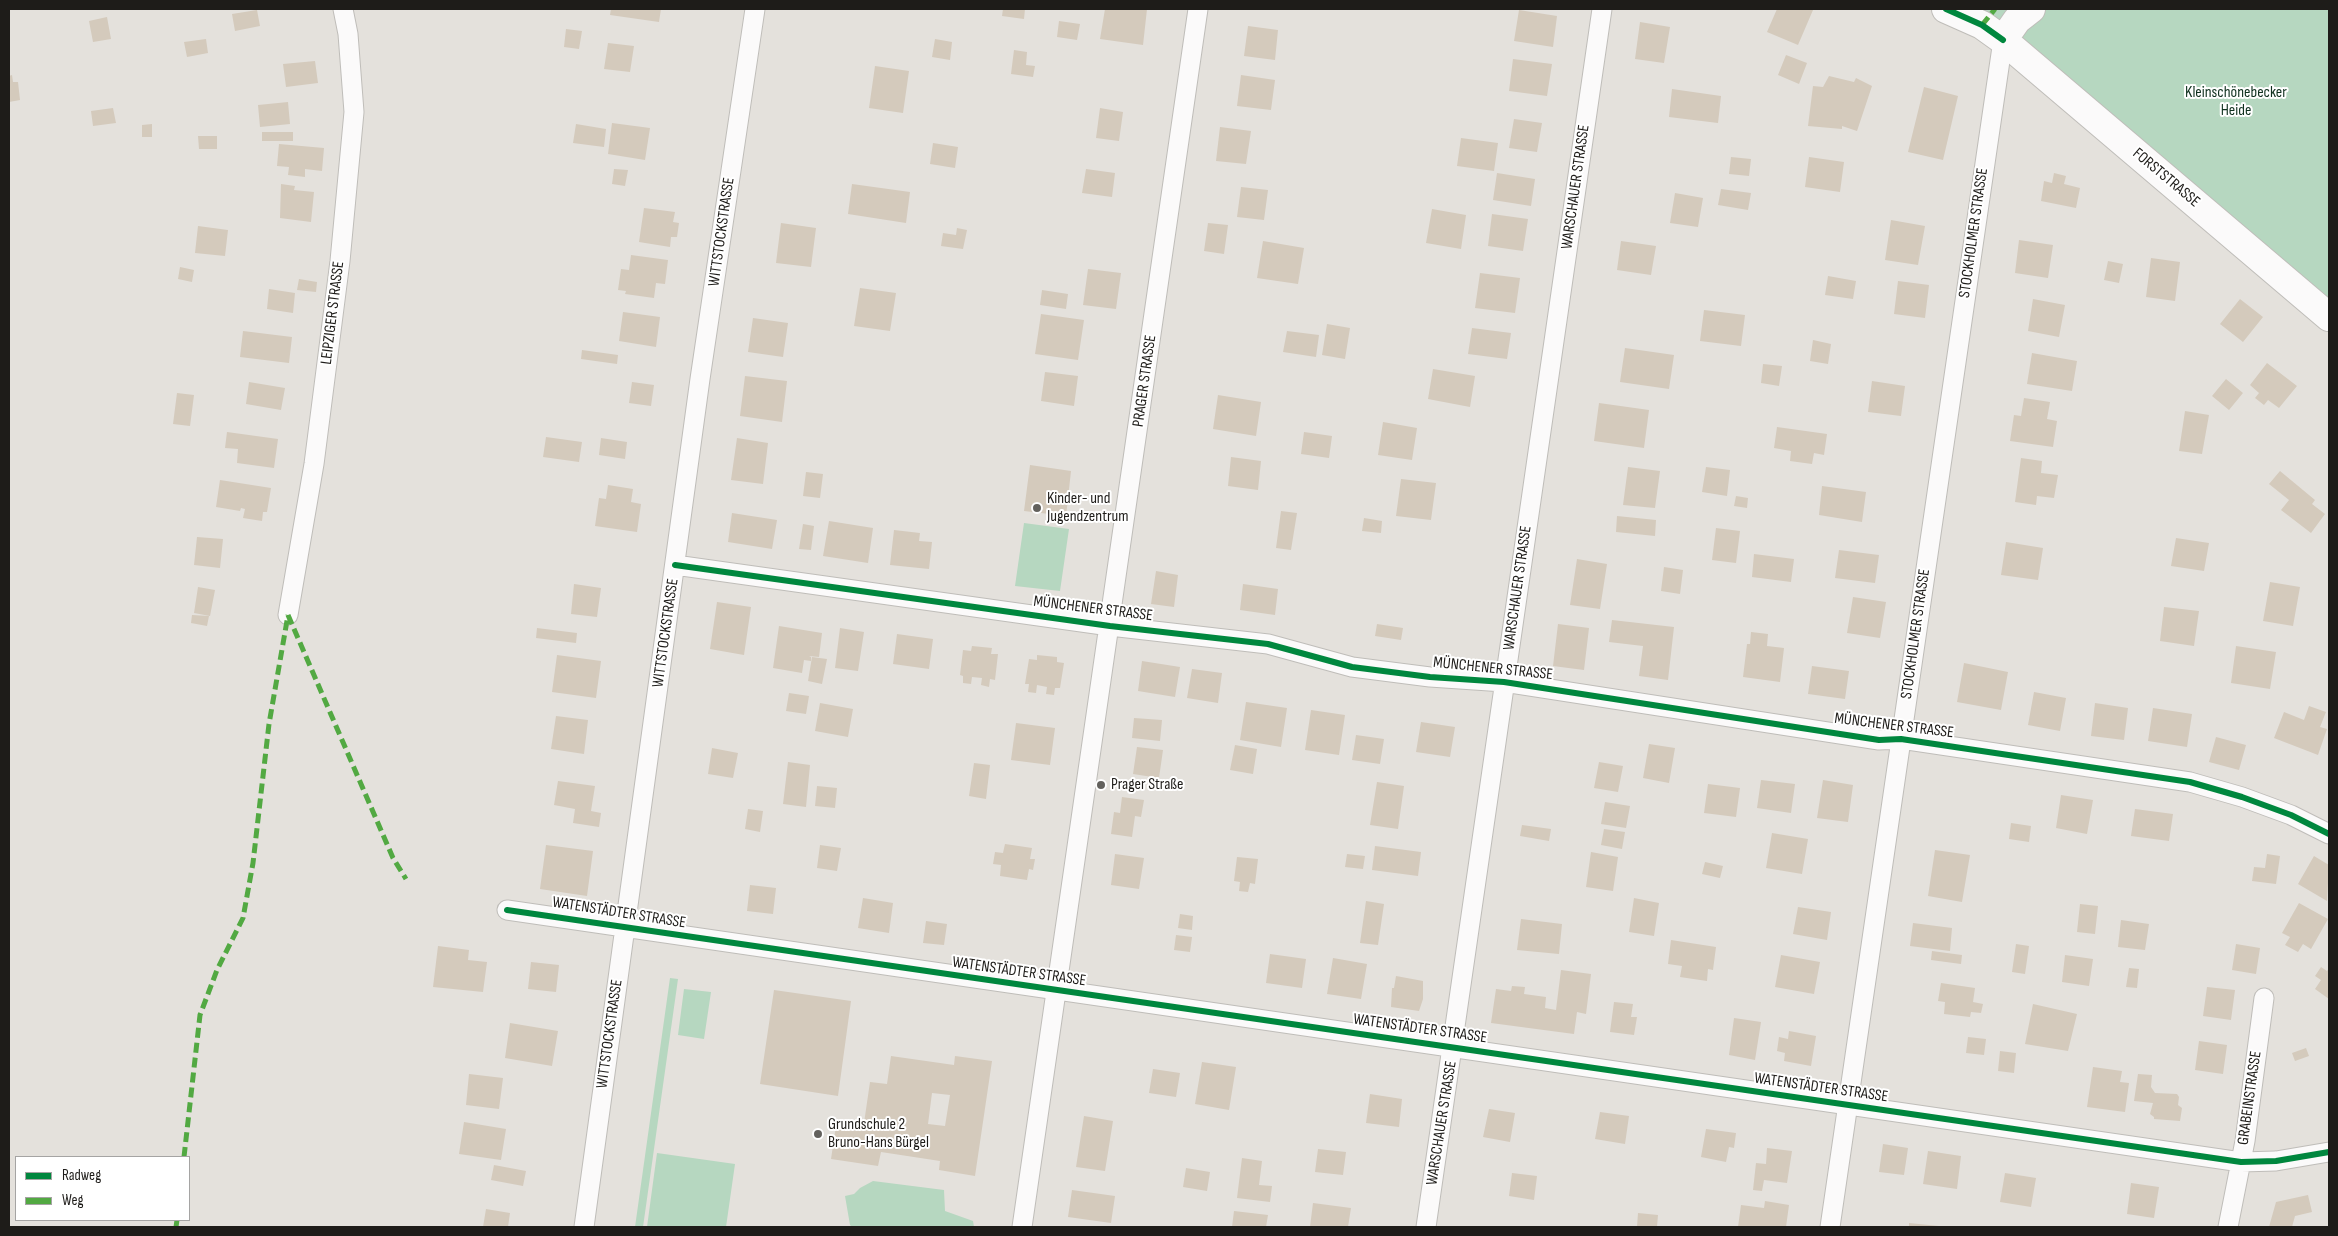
<!DOCTYPE html>
<meta charset="utf-8">
<style>
body{margin:0}
#map{position:relative;width:2338px;height:1236px;overflow:hidden;background:#e4e1dc;font-family:"Sofia Sans Condensed",sans-serif}
canvas{display:block}
.frame{position:absolute;inset:0;border:10px solid #1e1c19;pointer-events:none}
.legend{position:absolute;left:15px;top:1156px;width:175px;height:65px;box-sizing:border-box;background:#fff;border:1px solid #a5a4a3;margin:0;padding:6px 9px;list-style:none;font-size:15px;color:#1e1c19}
.legend li{display:flex;align-items:center;gap:10px;height:25px}
.legend b{width:25px;border:1px solid #a5a4a3}
</style>
<div id="map">
<canvas width="2338" height="1236"></canvas>
<div class="frame"></div>
<ul class="legend">
<li><b style="height:6px;background:#00873e"></b>Radweg</li>
<li><b style="height:6px;background:#52a942"></b>Weg</li>
</ul>
</div>
<script>
const context = document.querySelector('canvas').getContext('2d');
context.lineJoin = 'round';
function fillPath(path, color) { context.fillStyle = color; context.fill(path, 'evenodd'); }
const toPath = rows => new Path2D(rows.map(r => 'M' + r).join(''));
function stroke(path, color, width, dash) { context.strokeStyle = color; context.lineWidth = width; context.lineCap = dash ? 'butt' : 'round'; context.setLineDash(dash || []); context.stroke(path); }
function write(font, color, halo, rows, align = 'center') {
  context.font = font + ' "Sofia Sans Condensed",sans-serif'; context.lineWidth = 4; context.setLineDash([]); context.textBaseline = 'middle'; context.strokeStyle = halo; context.fillStyle = color; for (const [text, x, y, turn = 0] of rows) {
    context.save(); context.translate(x, y); context.rotate((+turn || 0) * Math.PI / 180); context.textAlign = isNaN(turn) ? turn : align; if (halo) context.strokeText(text, 0, 0); context.fillText(text, 0, 0); context.restore();
  }
}
fillPath(toPath([
 [1973,9,2329,9,2329,304],
 [1024,523,1069,529,1060,591,1015,586],
 [670,978,678,979,643,1227,635,1227],
 [684,989,711,992,704,1039,678,1035],
 [657,1153,735,1164,726,1227,647,1227],
 [873,1181,944,1190,945,1211,973,1221,974,1227,852,1227,850,1225,845,1196,854,1194,860,1188]
]), '#b6d7c0');
fillPath(toPath([
 [611,9,661,9,659,22,610,15],
 [1003,9,1025,9,1024,19,1002,16],
 [1105,9,1147,9,1143,45,1100,39],
 [1777,9,1813,10,1798,45,1767,32],
 [257,10,260,26,235,31,232,14],
 [1519,10,1557,16,1553,47,1514,41],
 [107,17,111,39,93,42,89,21],
 [1059,21,1080,24,1077,40,1057,37],
 [1640,22,1670,27,1664,63,1635,59],
 [1248,26,1278,30,1275,60,1244,56],
 [566,29,582,31,579,49,564,47],
 [206,39,208,53,187,57,184,42],
 [935,39,952,42,950,60,932,57],
 [608,43,634,46,630,72,604,69],
 [1014,50,1027,52,1026,65,1035,66,1033,77,1011,74],
 [1786,55,1807,63,1799,84,1778,75],
 [1513,59,1552,64,1547,96,1509,91],
 [315,61,318,83,286,87,283,64],
 [875,66,909,71,903,113,869,108],
 [12,75,13,82,18,82,20,100,9,102,9,76],
 [1241,75,1275,80,1271,110,1237,106],
 [1829,76,1854,82,1856,78,1872,86,1857,131,1842,126,1842,129,1808,126,1813,86,1823,87],
 [1924,87,1958,96,1943,160,1908,152],
 [1672,89,1721,96,1718,123,1669,117],
 [288,102,290,124,260,127,258,105],
 [113,108,116,123,93,126,91,111],
 [1100,108,1123,112,1119,141,1096,138],
 [1514,119,1542,123,1537,152,1509,148],
 [612,123,650,128,645,160,608,154],
 [152,124,152,137,142,137,142,125],
 [576,124,606,129,604,147,573,143],
 [1220,127,1251,131,1246,164,1216,161],
 [262,132,293,132,293,141,262,141],
 [198,136,217,136,217,149,199,149],
 [1461,138,1498,143,1494,171,1457,166],
 [933,143,958,147,955,168,930,164],
 [279,144,324,148,322,171,305,169,305,177,288,175,289,167,277,166],
 [1731,157,1751,159,1749,176,1729,174],
 [1809,157,1844,162,1840,192,1805,187],
 [614,169,628,170,625,186,612,184],
 [1086,169,1115,173,1112,197,1082,193],
 [1497,173,1535,179,1531,206,1493,200],
 [2054,173,2066,176,2064,184,2080,188,2076,208,2041,201,2044,181,2052,183],
 [281,184,295,186,294,190,314,192,311,222,280,218],
 [852,184,910,192,906,223,848,214],
 [1241,187,1268,190,1264,220,1237,217],
 [1721,189,1751,193,1748,210,1718,205],
 [1675,193,1703,198,1698,227,1670,223],
 [644,208,675,212,673,222,679,223,677,237,671,237,670,247,639,242],
 [1432,209,1466,215,1461,249,1426,243],
 [1492,214,1528,219,1523,251,1488,246],
 [1891,220,1925,226,1918,265,1885,260],
 [781,223,816,228,811,267,776,263],
 [1208,223,1228,225,1224,254,1204,251],
 [198,226,228,230,225,256,195,253],
 [957,228,967,230,963,249,941,246,943,233,956,235],
 [2019,240,2053,245,2048,278,2015,273],
 [1263,241,1304,248,1298,284,1257,278],
 [1621,241,1656,246,1651,275,1617,270],
 [631,255,668,260,665,284,656,283,654,298,625,294,626,291,618,290,621,269,629,270],
 [2151,258,2180,262,2175,301,2146,297],
 [2108,261,2123,264,2119,283,2104,280],
 [180,267,194,270,192,282,178,279],
 [1088,269,1121,273,1116,309,1083,305],
 [1480,273,1520,278,1515,313,1475,308],
 [1828,276,1856,281,1853,299,1825,295],
 [299,279,317,282,316,292,297,290],
 [1898,281,1929,285,1925,318,1894,314],
 [860,288,896,293,890,331,854,326],
 [269,289,295,293,293,313,267,309],
 [1042,290,1068,294,1066,309,1040,305],
 [2033,299,2065,305,2059,337,2028,331],
 [2240,299,2263,317,2243,342,2220,324],
 [1704,310,1745,315,1741,346,1700,341],
 [623,312,660,317,656,347,619,341],
 [1041,314,1084,320,1078,360,1035,354],
 [753,318,788,323,783,357,748,352],
 [1327,324,1350,328,1345,359,1322,355],
 [1472,328,1511,333,1507,359,1468,354],
 [243,331,292,337,289,363,240,357],
 [1287,331,1319,335,1316,357,1283,352],
 [1813,340,1831,344,1828,364,1810,361],
 [1625,348,1674,355,1669,389,1620,382],
 [582,350,618,355,617,364,581,359],
 [2032,353,2077,361,2072,391,2027,384],
 [2267,363,2297,386,2279,408,2268,400,2264,405,2255,398,2259,393,2250,385],
 [1763,364,1782,366,1779,386,1761,383],
 [1433,369,1475,376,1470,407,1428,399],
 [1045,372,1078,376,1074,406,1041,401],
 [745,376,787,381,782,422,740,416],
 [2226,379,2243,393,2229,410,2212,396],
 [1872,381,1905,386,1901,416,1868,412],
 [249,382,285,388,281,410,246,404],
 [632,382,654,385,651,406,629,403],
 [177,393,194,395,190,426,173,424],
 [1218,395,1261,402,1256,436,1213,429],
 [2024,398,2050,402,2047,419,2057,421,2053,447,2010,441,2014,415,2021,416],
 [1599,403,1649,410,1644,448,1594,441],
 [2185,411,2209,415,2202,454,2179,451],
 [1383,422,1417,428,1412,460,1378,455],
 [1777,427,1827,434,1824,455,1814,453,1812,464,1790,461,1791,451,1774,448],
 [227,432,278,439,274,468,237,463,238,449,225,448],
 [1304,432,1332,436,1329,458,1301,454],
 [546,437,582,442,579,462,543,457],
 [601,438,627,442,625,459,599,455],
 [737,438,768,443,763,484,731,480],
 [1231,457,1261,461,1258,490,1228,486],
 [2021,458,2042,461,2041,473,2058,475,2054,498,2037,496,2036,505,2015,502],
 [1030,465,1071,471,1066,516,1024,511],
 [1628,467,1660,471,1655,508,1623,505],
 [1706,467,1730,470,1727,496,1702,492],
 [2280,471,2315,500,2312,504,2325,514,2311,533,2281,510,2289,500,2269,484],
 [806,472,823,474,820,498,803,496],
 [1401,479,1436,483,1431,520,1396,516],
 [220,480,271,488,267,512,263,512,262,521,243,518,245,509,241,508,240,511,216,507],
 [608,485,633,489,631,502,641,504,637,532,595,526,599,498,606,499],
 [1822,486,1866,492,1862,522,1819,515],
 [1736,496,1748,498,1747,508,1734,506],
 [1281,511,1297,513,1291,550,1276,548],
 [732,513,777,520,772,549,728,542],
 [1617,516,1656,520,1655,536,1616,532],
 [1364,518,1382,521,1381,533,1362,531],
 [829,521,873,528,868,563,823,556],
 [803,524,814,526,811,550,799,549],
 [1716,528,1740,531,1736,563,1712,560],
 [894,530,920,533,919,541,932,542,929,569,890,565],
 [197,537,223,539,220,568,194,565],
 [2176,538,2209,543,2204,571,2171,566],
 [2006,542,2043,548,2038,580,2001,575],
 [1839,550,1879,555,1875,583,1835,578],
 [1754,554,1794,559,1791,582,1752,577],
 [1577,559,1607,564,1600,609,1570,605],
 [1664,567,1683,570,1680,594,1661,591],
 [1156,571,1178,575,1174,607,1151,604],
 [2270,582,2300,587,2293,626,2263,621],
 [574,584,601,588,597,617,571,614],
 [1243,584,1278,589,1275,615,1240,610],
 [198,587,215,590,210,616,194,613],
 [1853,597,1886,602,1880,638,1847,633],
 [717,602,751,607,744,655,710,649],
 [2164,607,2199,611,2194,646,2160,641],
 [192,615,209,616,207,626,191,623],
 [1612,620,1674,627,1668,680,1639,676,1643,646,1609,642],
 [1377,624,1403,628,1401,640,1375,636],
 [1558,624,1589,628,1584,670,1553,666],
 [779,626,822,633,819,657,809,656,811,657,811,661,804,660,802,673,773,668],
 [537,628,577,633,576,643,536,638],
 [840,628,864,632,858,671,835,668],
 [1751,632,1768,634,1767,646,1784,648,1780,682,1743,677,1747,644,1750,644],
 [897,634,933,639,929,669,893,664],
 [972,646,992,648,991,654,998,654,995,680,990,679,989,687,981,685,982,678,972,677,971,684,963,683,963,676,960,675,963,650,971,651],
 [2236,646,2276,652,2270,689,2231,683],
 [557,655,601,661,596,698,552,692],
 [1037,655,1057,657,1057,662,1064,663,1060,688,1055,688,1054,695,1046,694,1047,687,1037,685,1036,693,1028,692,1029,684,1025,684,1029,659,1037,660],
 [812,657,827,659,822,684,808,681],
 [1142,661,1180,667,1175,697,1138,691],
 [1964,663,2008,672,2001,710,1957,702],
 [1812,666,1849,671,1845,699,1808,694],
 [1192,669,1222,673,1218,703,1187,698],
 [2034,692,2066,698,2060,731,2028,725],
 [789,693,809,696,806,714,786,711],
 [1246,702,1287,708,1281,747,1240,740],
 [820,703,853,709,848,737,815,731],
 [2095,703,2128,708,2124,740,2091,736],
 [2309,706,2326,712,2320,727,2327,729,2318,755,2274,738,2284,712,2304,720],
 [2153,708,2192,714,2187,747,2148,741],
 [1311,710,1345,715,1339,755,1305,750],
 [556,716,588,720,584,754,551,749],
 [1134,718,1162,720,1160,741,1132,738],
 [1421,722,1455,727,1450,757,1416,752],
 [1016,723,1055,728,1050,765,1011,760],
 [1356,735,1384,739,1380,764,1352,760],
 [2216,737,2246,745,2239,770,2209,762],
 [1649,744,1675,748,1669,783,1643,778],
 [1235,745,1257,749,1253,774,1230,770],
 [1137,747,1163,750,1159,778,1133,774],
 [712,748,738,753,733,778,708,774],
 [788,762,810,765,806,807,783,804],
 [1599,762,1623,766,1618,792,1594,788],
 [974,763,990,765,986,799,969,796],
 [1761,780,1795,784,1791,813,1757,808],
 [1823,780,1853,785,1848,822,1817,818],
 [558,781,595,786,591,811,601,813,599,827,573,823,575,809,554,805],
 [1377,782,1404,786,1398,829,1370,825],
 [1708,784,1740,788,1736,817,1704,813],
 [817,786,837,788,835,808,815,806],
 [2061,795,2093,800,2087,834,2056,828],
 [1122,797,1144,800,1141,817,1135,816,1132,837,1111,834,1114,812,1120,813],
 [1605,802,1630,806,1626,828,1601,824],
 [748,809,763,811,760,832,745,829],
 [2135,809,2173,814,2169,841,2131,836],
 [2011,823,2031,826,2029,842,2009,839],
 [1522,825,1551,829,1549,841,1520,836],
 [1604,829,1625,832,1622,849,1601,845],
 [1772,833,1808,839,1802,874,1766,868],
 [1005,844,1032,848,1030,859,1035,859,1033,870,1029,869,1027,880,1000,876,1001,865,993,864,995,852,1003,853],
 [546,845,593,851,587,896,540,889],
 [820,845,841,848,837,871,817,868],
 [1375,846,1421,852,1418,876,1372,870],
 [1935,850,1970,855,1962,902,1928,896],
 [1591,852,1618,857,1613,891,1586,887],
 [1115,854,1144,858,1139,889,1111,885],
 [1347,854,1365,856,1363,869,1345,867],
 [2267,854,2280,856,2276,884,2252,881,2254,867,2265,868],
 [2314,856,2329,865,2327,901,2298,884],
 [1237,857,1258,859,1255,884,1250,883,1248,892,1239,891,1240,882,1234,881],
 [1705,862,1723,866,1720,878,1702,874],
 [750,885,776,888,773,914,747,911],
 [863,898,893,903,889,933,858,928],
 [1634,898,1659,903,1654,936,1629,932],
 [1366,901,1384,904,1378,945,1360,943],
 [2299,903,2328,919,2311,949,2303,944,2298,952,2285,945,2290,937,2282,933],
 [2080,904,2098,906,2095,934,2077,932],
 [1798,907,1831,912,1827,940,1793,934],
 [1180,914,1193,916,1192,930,1178,928],
 [1521,919,1562,924,1559,954,1517,950],
 [2121,920,2149,924,2145,950,2118,947],
 [926,921,947,924,944,945,923,943],
 [1913,923,1952,928,1950,951,1910,946],
 [1176,935,1192,937,1190,952,1174,950],
 [1671,940,1716,947,1713,970,1708,969,1707,981,1680,977,1682,966,1668,964],
 [2016,944,2029,946,2025,974,2012,972],
 [2236,944,2260,948,2256,974,2232,970],
 [438,946,469,950,468,960,487,962,483,992,433,987],
 [1932,951,1962,955,1961,964,1931,960],
 [1270,954,1306,959,1302,988,1266,983],
 [1781,955,1820,962,1814,994,1775,987],
 [2065,955,2093,959,2089,986,2062,982],
 [1333,958,1367,964,1361,999,1327,994],
 [531,962,559,965,556,992,528,989],
 [2321,967,2327,971,2329,968,2329,999,2315,989,2321,980,2315,976],
 [2129,968,2139,969,2137,988,2126,987],
 [1561,970,1591,974,1586,1014,1577,1012,1574,1034,1491,1023,1496,989,1511,991,1512,986,1525,987,1524,994,1546,997,1545,1008,1556,1010],
 [1396,976,1423,981,1423,999,1419,1011,1391,1007,1392,988,1394,988],
 [1941,983,1975,988,1973,1002,1983,1004,1981,1013,1971,1012,1970,1017,1944,1014,1945,1002,1938,1001],
 [2207,987,2235,990,2231,1020,2203,1016],
 [774,990,851,1001,838,1096,760,1084],
 [1614,1002,1633,1004,1631,1017,1637,1017,1634,1035,1610,1032],
 [2033,1004,2077,1014,2068,1051,2025,1044],
 [1734,1018,1761,1022,1755,1060,1729,1055],
 [510,1023,558,1031,552,1066,505,1058],
 [1789,1031,1816,1036,1811,1066,1784,1061,1785,1053,1777,1051,1779,1037,1788,1039],
 [1968,1037,1986,1039,1984,1055,1966,1053],
 [2199,1041,2227,1045,2223,1074,2195,1070],
 [2306,1048,2309,1056,2295,1061,2292,1053],
 [2000,1051,2016,1053,2014,1073,1998,1071],
 [891,1056,954,1065,955,1056,992,1061,975,1176,939,1170,940,1161,881,1152,878,1166,831,1159,837,1119,864,1123,870,1082,887,1084],
 [932,1093,950,1095,945,1126,928,1124],
 [1202,1062,1236,1067,1229,1110,1195,1104],
 [2093,1067,2122,1071,2120,1082,2129,1083,2125,1112,2087,1107],
 [1153,1069,1180,1073,1176,1097,1149,1093],
 [469,1074,503,1078,499,1109,466,1105],
 [2138,1074,2152,1075,2151,1087,2155,1093,2177,1094,2179,1097,2178,1105,2182,1108,2180,1121,2154,1119,2154,1117,2150,1114,2153,1103,2134,1101],
 [1370,1094,1402,1099,1399,1127,1366,1123],
 [1489,1109,1515,1113,1510,1142,1483,1137],
 [1600,1112,1629,1116,1625,1144,1595,1139],
 [1084,1116,1113,1121,1105,1171,1076,1167],
 [464,1122,506,1129,501,1160,459,1154],
 [1706,1129,1736,1133,1734,1148,1729,1147,1726,1162,1701,1157],
 [1883,1144,1908,1148,1904,1175,1879,1172],
 [1767,1148,1792,1151,1787,1183,1764,1180,1762,1191,1753,1190,1756,1163,1766,1164],
 [1318,1149,1346,1152,1343,1175,1315,1172],
 [1928,1151,1961,1156,1957,1189,1923,1184],
 [1242,1158,1262,1161,1259,1185,1272,1186,1270,1202,1237,1198],
 [494,1165,526,1171,523,1186,491,1180],
 [1186,1168,1210,1172,1207,1191,1183,1187],
 [1512,1173,1537,1176,1534,1200,1509,1196],
 [2005,1173,2036,1178,2031,1207,2000,1202],
 [2131,1183,2159,1187,2154,1218,2127,1214],
 [1072,1190,1115,1196,1111,1223,1068,1217],
 [2308,1195,2312,1212,2295,1216,2292,1227,2269,1227,2276,1202],
 [1765,1201,1789,1205,1786,1227,1738,1227,1741,1205,1764,1208],
 [1313,1203,1351,1208,1348,1227,1310,1227],
 [486,1209,510,1213,508,1227,483,1227],
 [1234,1211,1268,1215,1266,1227,1232,1227],
 [1638,1213,1658,1215,1657,1227,1637,1227],
 [1909,1223,1939,1226,1939,1227,1909,1227]
]), '#d4cabc');
const street = toPath([
 [675,565,1110,626,1268,644,1352,667,1430,677,1504,682,1879,740,1901,739,2190,782,2242,797,2291,815,2329,834],
 [288,615,314,464,340,261,354,112,348,34,343,9],
 [507,910,2241,1162,2276,1161,2329,1152],
 [584,1227,700,379,755,9],
 [1022,1227,1198,9],
 [1426,1227,1602,9],
 [1830,1227,2003,40],
 [2228,1227,2245,1141,2264,998]
]);
const secondary = toPath([
 [1946,9,1982,25,2003,40,2329,317],
 [2003,40,2017,20,2031,9]
]);
stroke(street, '#bfbdb9', 21);
stroke(secondary, '#bfbdb9', 30);
stroke(street, '#fbfafa', 19);
stroke(secondary, '#fbfafa', 28);
stroke(toPath([
 [1982,25,1995,9],
 [288,615,393,858,406,879],
 [184,1157,200,1015,217,970,243,918,253,863,269,724,288,615],
 [176,1227,177,1220]
]), '#52a942', 5, [10, 5]);
stroke(toPath([
 [1946,9,1982,25,2003,40],
 [675,565,1110,626,1268,644,1352,667,1430,677,1504,682,1879,740,1901,739,2190,782,2242,797,2291,815,2329,834],
 [507,910,2241,1162,2276,1161,2329,1152]
]), '#00873e', 6);
for (const [x, y, r, color] of [
 [1037,508,5,"#63615d"],
 [1101,785,5,"#63615d"],
 [818,1134,5,"#63615d"]
]) { const dot = new Path2D(); dot.arc(x, y, r, 0, 2 * Math.PI); context.fillStyle = color; context.fill(dot); stroke(dot, '#fff', 2); }
write('16px', '#10311f', '#fff', [
 ["Kleinschönebecker",2236,93],
 ["Heide",2236,111]
]);
write('16px', '#1e1c19', '#fff', [
 ["FORSTSTRASSE",2166,178,40],
 ["WARSCHAUER STRASSE",1576,187,-82],
 ["WITTSTOCKSTRASSE",722,232,-82],
 ["STOCKHOLMER STRASSE",1974,233,-82],
 ["LEIPZIGER STRASSE",333,313,-83],
 ["PRAGER STRASSE",1145,381,-82],
 ["WARSCHAUER STRASSE",1518,588,-82],
 ["MÜNCHENER STRASSE",1093,609,7],
 ["WITTSTOCKSTRASSE",666,633,-82],
 ["STOCKHOLMER STRASSE",1916,634,-82],
 ["MÜNCHENER STRASSE",1493,669,6],
 ["MÜNCHENER STRASSE",1894,726,7],
 ["WATENSTÄDTER STRASSE",619,913,9],
 ["WATENSTÄDTER STRASSE",1019,972,8],
 ["WATENSTÄDTER STRASSE",1420,1029,8],
 ["WITTSTOCKSTRASSE",610,1034,-82],
 ["WATENSTÄDTER STRASSE",1821,1088,8],
 ["GRABEINSTRASSE",2250,1098,-82],
 ["WARSCHAUER STRASSE",1442,1123,-81]
]);
write('16px', '#1e1c19', '#fff', [
 ["Kinder- und",1047,499],
 ["Jugendzentrum",1047,517],
 ["Prager Straße",1111,785],
 ["Grundschule 2",828,1125],
 ["Bruno-Hans Bürgel",828,1143]
], 'left');
</script>
